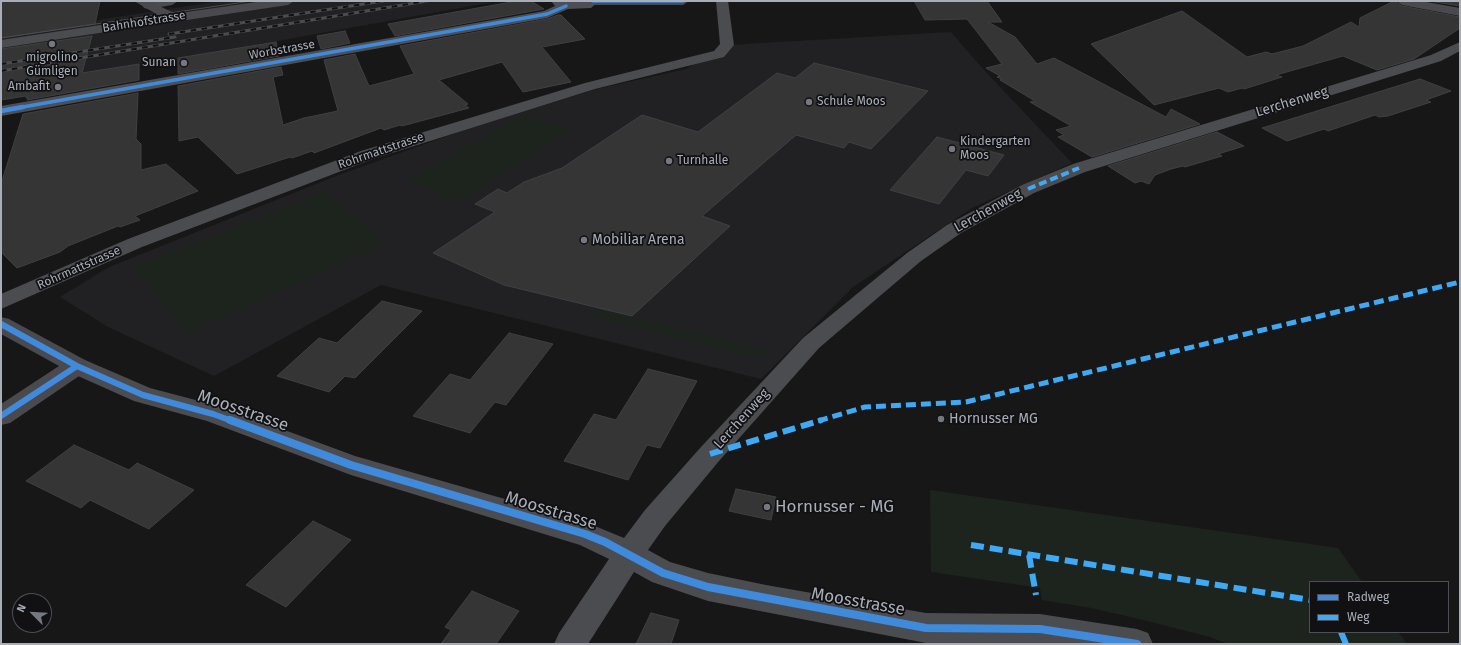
<!DOCTYPE html>
<meta charset="utf-8">
<style>
body{margin:0}
#map{position:relative;width:1461px;height:645px;overflow:hidden;background:#171717;font-family:"Fira Sans",sans-serif}
canvas{display:block}
.frame{position:absolute;inset:0;border:2px solid #a8adb8;pointer-events:none}
.legend{position:absolute;left:1309px;top:581px;width:140px;height:52px;box-sizing:border-box;background:#111113;border:1px solid #4d4f55;margin:0;padding:5px 7px;list-style:none;font-size:12px;color:#a8adb8}
.legend li{display:flex;align-items:center;gap:8px;height:20px}
.legend b{width:20px;border:1px solid #4d4f55}
.north{position:absolute;left:12px;top:593px;width:40px;height:40px;box-sizing:border-box;background:#111113;border:1px solid #4d4f55;border-radius:50%;rotate:294deg;font-size:11px;font-weight:700;line-height:16px;text-align:center;color:#a8adb8}
.north::after{content:'';display:block;margin:auto;width:14px;height:18px;background:#757880;clip-path:polygon(50% 0,100% 100%,50% 72%,0 100%)}
</style>
<div id="map">
<canvas width="1461" height="645"></canvas>
<div class="frame"></div>
<ul class="legend">
<li><b style="height:5px;background:#408adc"></b>Radweg</li>
<li><b style="height:5px;background:#3fa9f5"></b>Weg</li>
</ul>
<div class="north">N</div>
</div>
<script>
const context = document.querySelector('canvas').getContext('2d');
context.lineJoin = 'round';
function fillPath(path, color) { context.fillStyle = color; context.fill(path, 'evenodd'); }
const toPath = rows => new Path2D(rows.map(r => 'M' + r).join(''));
function stroke(path, color, width, dash) { context.strokeStyle = color; context.lineWidth = width; context.lineCap = dash ? 'butt' : 'round'; context.setLineDash(dash || []); context.stroke(path); }
function write(font, color, halo, rows, align = 'center') {
  context.font = font + ' "Fira Sans",sans-serif'; context.lineWidth = 3.5; context.setLineDash([]); context.textBaseline = 'middle'; context.strokeStyle = halo; context.fillStyle = color; for (const [text, x, y, turn = 0] of rows) {
    context.save(); context.translate(x, y); context.rotate((+turn || 0) * Math.PI / 180); context.textAlign = isNaN(turn) ? turn : align; if (halo) context.strokeText(text, 0, 0); context.fillText(text, 0, 0); context.restore();
  }
}
fillPath(toPath([
 [220,1,499,1,1,91,1,35],
 [951,32,983,69,1072,163,972,208,853,287,761,379,381,285,214,376,108,327,60,297,109,267,336,176,464,130,597,89,686,69,727,45]
]), '#212123');
fillPath(toPath([
 [524,114,572,130,458,201,407,180],
 [324,192,386,243,186,333,134,267],
 [596,309,767,351,764,359,591,316],
 [930,490,1338,548,1362,582,1310,582,1310,632,1398,632,1407,644,1228,644,1210,637,1143,620,1091,608,1042,600,1040,588,931,572]
]), '#1d241e');
const building = toPath([
 [1,1,100,1,95,24,1,38,1,1],
 [517,1,531,1,544,9,395,36,388,24,517,1],
 [914,1,987,1,1002,22,988,22,1015,37,1037,64,1054,58,1166,117,1171,109,1200,124,1092,157,1058,137,1064,135,1056,130,1071,126,1030,102,1035,101,1000,80,1002,79,997,77,1000,76,986,68,1002,64,967,19,925,20,914,1],
 [1394,1,1402,6,1460,17,1460,28,1414,59,1377,70,1343,56,1276,75,1282,77,1244,89,1242,88,1228,92,1219,88,1154,105,1091,44,1182,11,1247,57,1266,52,1272,54,1303,46,1351,22,1359,27,1360,18,1394,1],
 [1429,1,1460,1,1460,6,1429,1],
 [558,15,561,15,585,39,542,47,571,82,523,92,502,62,439,80,468,104,465,105,469,108,402,126,400,125,384,130,381,128,314,153,312,151,292,158,290,157,237,174,198,137,179,141,178,86,281,67,283,75,273,77,283,125,304,118,338,111,324,60,355,54,369,86,414,74,400,46,547,19,558,15],
 [345,31,350,43,321,49,317,36,345,31],
 [92,36,82,73,139,64,139,80,27,100,28,97,26,98,26,96,1,100,1,49,92,36],
 [276,42,279,56,178,74,178,58,276,42],
 [814,63,928,91,871,149,849,142,844,148,796,135,702,216,730,226,632,316,504,285,433,253,495,212,475,204,498,189,507,193,524,182,562,168,642,115,698,132,777,73,795,78,814,63],
 [1420,79,1451,91,1426,100,1431,102,1388,116,1379,117,1375,115,1328,131,1324,129,1287,141,1262,128,1420,79],
 [138,93,136,139,141,144,141,170,166,164,198,191,135,216,140,220,120,227,118,226,68,246,60,252,17,268,1,252,1,184,23,114,138,93],
 [1217,132,1244,146,1218,154,1222,156,1185,167,1183,166,1171,169,1155,175,1149,184,1141,181,1135,183,1108,166,1217,132],
 [937,137,1004,155,988,176,966,170,939,204,890,190,937,137],
 [382,301,422,311,355,378,345,376,329,392,277,376,319,338,337,343,382,301],
 [509,333,553,344,506,405,495,402,470,433,413,416,450,374,470,380,509,333],
 [648,369,697,381,660,448,647,445,628,480,564,461,594,414,616,420,648,369],
 [74,445,129,470,137,463,194,490,149,529,90,500,81,508,26,481,74,445],
 [736,489,776,497,771,520,729,511,736,489],
 [313,521,351,540,286,607,246,585,313,521],
 [472,591,519,611,496,644,441,644,451,630,445,627,472,591],
 [651,613,679,620,671,644,636,644,651,613]
]);
fillPath(building, '#353536');
stroke(building, '#3f4043', 1);
fillPath(toPath([
 [150,1,178,1,172,5,148,9,144,8,142,5,144,2,150,1],
 [716,1,728,1,734,45,724,57,595,89,373,159,142,247,1,309,1,294,128,239,361,151,585,83,714,51,720,44,716,1],
 [180,13,186,17,184,20,1,48,1,40,180,13],
 [1460,42,1460,51,1441,61,1085,172,1034,193,961,233,921,261,819,348,719,461,665,526,648,550,670,562,708,573,766,585,926,613,1040,614,1137,629,1148,633,1153,644,926,643,708,601,652,582,634,572,588,644,554,644,559,633,609,559,580,545,351,475,207,421,134,401,69,372,65,366,69,360,77,358,85,360,150,388,222,407,355,456,585,522,624,538,645,510,701,447,803,338,907,253,947,225,1022,185,1073,164,1431,55,1460,42]
]), '#4b4c50');
fillPath(toPath([
 [134,1,149,1,172,12,180,13,263,1,294,1,288,5,180,21,165,19,134,1],
 [587,1,689,1,683,5,593,5,587,1],
 [1396,1,1421,1,1460,8,1460,16,1402,5,1396,1],
 [1,317,9,319,85,360,89,366,85,372,10,423,1,425,1,404,59,366,1,334,1,317]
]), '#4a4a4e');
fillPath(toPath([
 [551,1,599,1,591,8,568,9,547,18,1,116,1,106,544,11,555,6,551,1]
]), '#4d4f52');
stroke(toPath([
 [1,38,251,1]
]), '#4b4c4f', 1);
const rail = toPath([
 [169,34,383,1],
 [1,64,175,37],
 [1,71,427,1]
]);
stroke(rail, '#4b4c4f', 3);
stroke(rail, '#111113', 2, [5.5]);
stroke(toPath([
 [1028,189,1079,168]
]), '#3fa9f5', 4, [8, 4]);
stroke(toPath([
 [818,421,865,407,966,402,1460,282]
]), '#3fa9f5', 5, [10, 5]);
stroke(toPath([
 [710,454,822,420],
 [971,545,1310,600],
 [1029,555,1036,595],
 [1341,632,1346,644]
]), '#3fa9f5', 6, [13, 6]);
stroke(toPath([
 [593,1,683,1],
 [17,108,547,14,566,6]
]), '#408adc', 3.5);
stroke(toPath([
 [1,111,23,107]
]), '#408adc', 4.5);
stroke(toPath([
 [1,324,77,366,143,395,213,414,232,421],
 [1,416,77,366]
]), '#408adc', 6);
stroke(toPath([
 [230,420,351,465,585,534,605,542,663,573,708,587,926,628,1040,629,1137,644]
]), '#408adc', 8);
for (const [x, y, r, color] of [
 [52,44,4,"#757880"],
 [184,63,4,"#757880"],
 [58,87,4,"#757880"],
 [809,102,4,"#757880"],
 [952,149,4,"#757880"],
 [669,161,4,"#757880"],
 [584,240,4,"#757880"],
 [941,419,4,"#757880"],
 [767,507,4,"#757880"]
]) { const dot = new Path2D(); dot.arc(x, y, r, 0, 2 * Math.PI); context.fillStyle = color; context.fill(dot); stroke(dot, '#111113', 1.5); }
write('12px', '#a8adb8', '#111113', [
 ["Bahnhofstrasse",144,22,-9],
 ["Worbstrasse",282,50,-10],
 ["Rohrmattstrasse",381,151,-19],
 ["Rohrmattstrasse",79,268,-24]
]);
write('12px', '#a8adb8', '#111113', [
 ["migrolino",52,58,"center"],
 ["Gümligen",52,72,"center"],
 ["Sunan",176,63,"right"],
 ["Ambafit",50,87,"right"],
 ["Schule Moos",817,102],
 ["Kindergarten",960,142],
 ["Moos",960,156],
 ["Turnhalle",677,161]
], 'left');
write('14px', '#a8adb8', '#111113', [
 ["Lerchenweg",1292,102,-17],
 ["Lerchenweg",988,211,-29],
 ["Lerchenweg",742,419,-48]
]);
write('14px', '#a8adb8', '#111113', [
 ["Mobiliar Arena",592,240],
 ["Hornusser MG",949,419]
], 'left');
write('17px', '#a8adb8', '#111113', [
 ["Moosstrasse",243,411,19],
 ["Moosstrasse",551,511,17],
 ["Moosstrasse",858,602,10]
]);
write('17px', '#a8adb8', '#111113', [
 ["Hornusser - MG",775,507]
], 'left');
</script>
